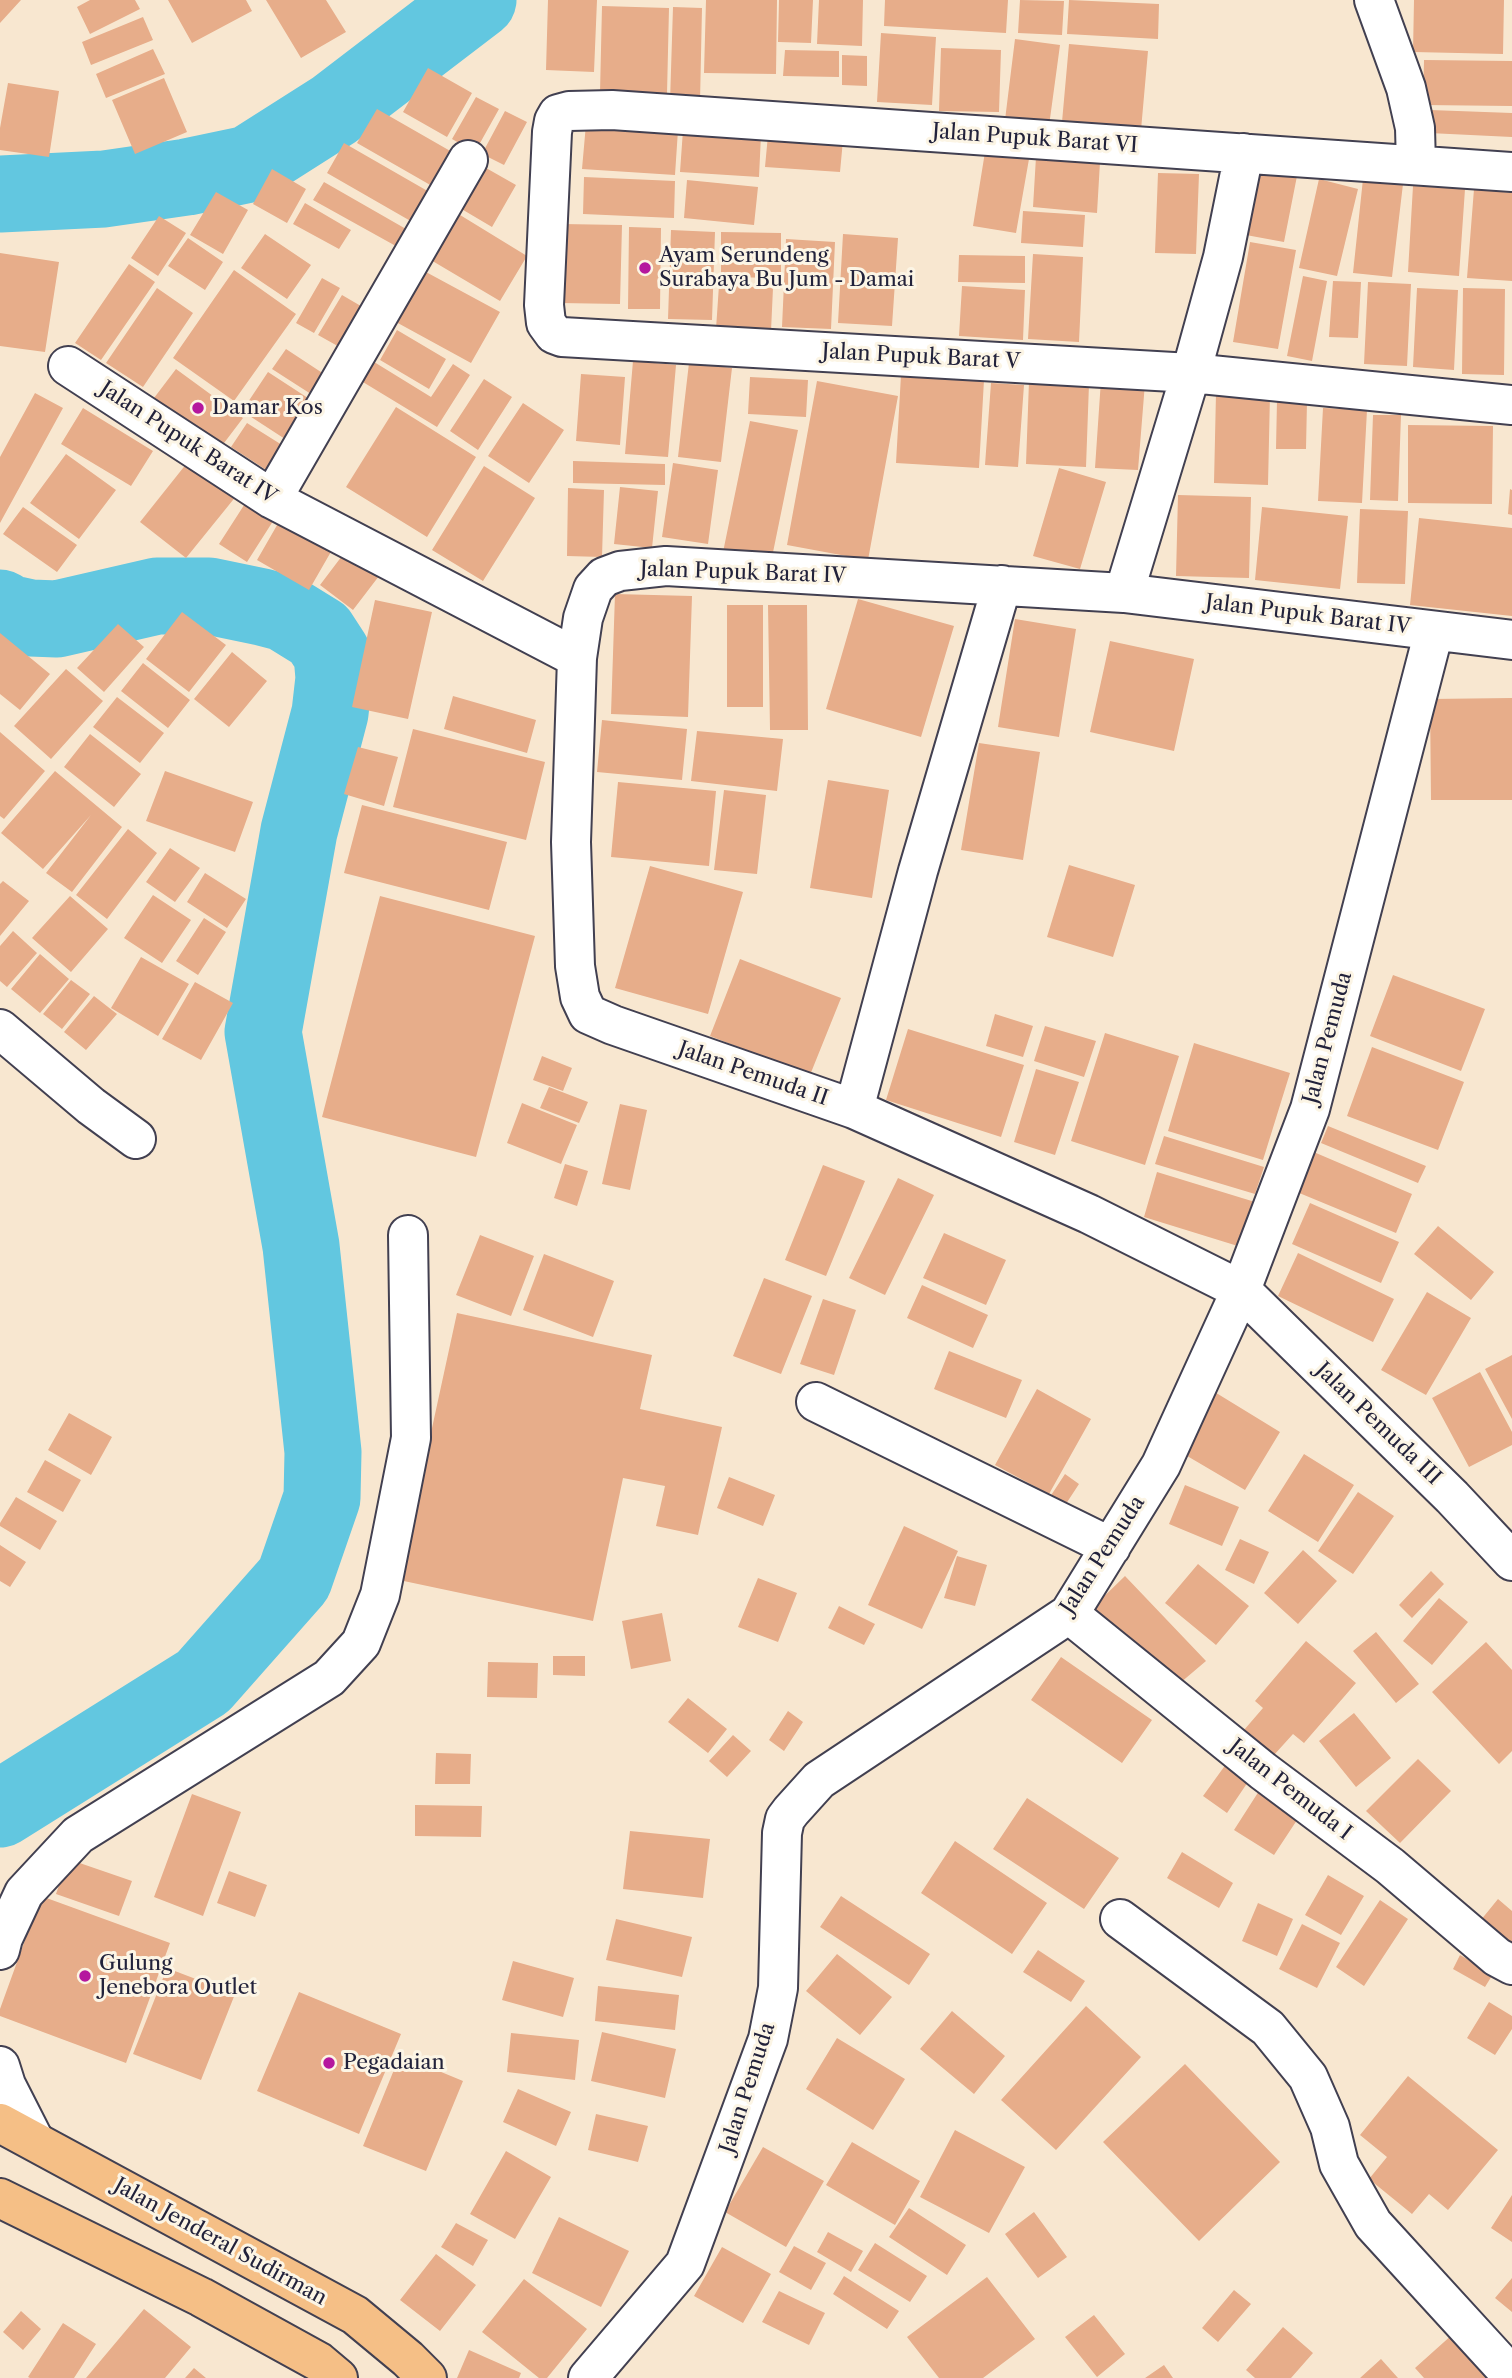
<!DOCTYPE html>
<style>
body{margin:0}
canvas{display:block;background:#f8e7d0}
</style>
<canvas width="1512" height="2378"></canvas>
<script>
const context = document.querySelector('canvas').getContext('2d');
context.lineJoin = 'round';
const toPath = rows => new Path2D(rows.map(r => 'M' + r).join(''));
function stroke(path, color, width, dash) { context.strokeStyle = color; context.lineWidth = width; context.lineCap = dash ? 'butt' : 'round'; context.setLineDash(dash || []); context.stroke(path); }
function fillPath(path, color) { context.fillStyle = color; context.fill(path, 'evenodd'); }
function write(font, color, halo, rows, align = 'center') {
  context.font = font + ' "Libre Caslon Text",serif'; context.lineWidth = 6; context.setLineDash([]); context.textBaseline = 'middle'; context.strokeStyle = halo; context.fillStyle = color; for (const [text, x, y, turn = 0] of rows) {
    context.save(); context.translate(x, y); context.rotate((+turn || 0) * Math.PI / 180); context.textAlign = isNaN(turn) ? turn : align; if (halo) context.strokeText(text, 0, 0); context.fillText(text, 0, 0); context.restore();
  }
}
stroke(toPath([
 [0,194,104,189,187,177,249,164,334,110,478,0],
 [0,608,8,613,31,618,57,619,157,596,209,596,262,607,285,613,319,634,332,654,334,678,330,713,299,831,263,1032,301,1246,323,1452,322,1498,294,1579,203,1682,0,1809]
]), '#62c7e0', 77);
fillPath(toPath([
 [0,0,21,0,0,23],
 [90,0,135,0,140,9,90,34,77,7],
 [168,0,246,0,252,11,192,43],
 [266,0,326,0,346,32,301,58],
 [548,0,597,0,594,72,546,70],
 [706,0,777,0,776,74,704,73],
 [779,0,813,0,811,43,778,42],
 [819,0,863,0,862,46,817,44],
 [885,0,1008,0,1006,33,884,26],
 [1020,0,1064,1,1062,35,1018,33],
 [1069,0,1159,4,1158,39,1067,34],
 [1414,0,1504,0,1503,54,1413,52],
 [602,6,669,8,667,94,600,93],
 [673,7,702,8,700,102,670,102],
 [143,17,153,40,91,65,82,42],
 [881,33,936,37,932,105,877,102],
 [1015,39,1060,45,1049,126,1005,120],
 [1069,44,1148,51,1141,130,1062,122],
 [941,48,1001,50,999,112,939,111],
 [153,49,165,74,106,98,96,74],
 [785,50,839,51,839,77,783,76],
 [842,55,867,56,867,86,842,85],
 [1424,60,1512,61,1512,106,1423,105],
 [428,68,472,93,447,137,403,112],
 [164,78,187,132,135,154,112,100],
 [8,83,59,91,49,157,0,150,0,128],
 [476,97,499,109,475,152,452,139],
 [377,109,459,156,439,190,357,143],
 [1430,110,1512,113,1512,137,1429,133],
 [505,111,527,122,504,165,482,154],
 [586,124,678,130,675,175,582,169],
 [683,130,761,135,759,177,680,172],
 [768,135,843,140,840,172,765,167],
 [344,143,438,197,421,227,327,173],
 [985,152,1029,159,1016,233,973,226],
 [1036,157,1100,162,1097,213,1033,207],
 [472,160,516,185,492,227,448,201],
 [1261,168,1297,176,1284,242,1246,235],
 [272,169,306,189,287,223,253,204],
 [1158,173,1199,174,1196,254,1155,253],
 [584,177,675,181,674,218,583,214],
 [1319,179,1358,189,1337,276,1299,268],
 [1363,179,1403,184,1392,277,1353,273],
 [687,180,758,187,754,225,684,218],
 [324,182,413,233,403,250,313,200],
 [1413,186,1465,189,1459,276,1408,272],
 [1474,189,1512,193,1512,281,1467,278],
 [216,192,248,210,223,254,190,235],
 [305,203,351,230,339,249,293,224],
 [447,207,527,256,500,301,419,253],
 [1023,211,1085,215,1083,247,1021,243],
 [159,216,186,233,158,276,131,258],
 [562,224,622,225,620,304,560,303],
 [629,227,661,228,660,309,628,309],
 [671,230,715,232,712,320,668,319],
 [721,232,781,233,781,278,721,277],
 [265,234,311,265,287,299,241,268],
 [843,234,898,238,892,326,838,323],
 [188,238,223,262,205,290,168,266],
 [786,239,835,242,831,329,782,327],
 [1250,242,1296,250,1278,349,1233,342],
 [0,253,59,262,45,352,0,346],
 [1033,254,1083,257,1079,342,1028,339],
 [959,255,1025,256,1025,283,958,282],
 [129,264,155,282,101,360,75,343],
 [413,265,500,312,471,363,385,316],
 [234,270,296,314,234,401,173,358],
 [1303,276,1327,281,1312,361,1287,356],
 [322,278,340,288,314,333,296,323],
 [1333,281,1361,282,1358,338,1329,337],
 [1368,282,1411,284,1407,366,1364,364],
 [719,285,773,288,771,331,716,329],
 [962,286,1025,290,1023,340,959,336],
 [157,288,193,313,143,387,106,363],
 [1417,288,1458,290,1454,370,1413,367],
 [1463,288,1505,289,1504,375,1462,374],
 [342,295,366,309,343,349,318,335],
 [397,330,446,359,429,389,380,360],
 [286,349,327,376,314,396,272,369],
 [366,357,431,397,453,364,470,375,437,427,353,376],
 [633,361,676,365,668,457,625,454],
 [689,363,732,368,721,462,678,457],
 [176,369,243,418,221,447,154,398],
 [268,372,311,400,285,439,242,411],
 [581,374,625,377,620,445,576,441],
 [901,375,984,380,979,468,896,463],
 [750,377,808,380,806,417,748,414],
 [484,379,512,397,478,450,450,431],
 [1101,380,1145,383,1138,470,1095,468],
 [817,381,898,396,868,560,787,545],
 [1029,381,1089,384,1086,467,1026,464],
 [991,383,1024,385,1018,467,985,465],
 [35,393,63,408,0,523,0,457],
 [1216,393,1270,394,1268,485,1214,483],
 [1277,400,1307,401,1306,449,1276,449],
 [523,403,564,430,529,483,488,456],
 [396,407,476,457,427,537,346,487],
 [83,408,153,451,131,486,61,444],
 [1323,408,1367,410,1362,503,1318,501],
 [1373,415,1401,415,1398,501,1370,500],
 [750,421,798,430,770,567,722,557],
 [247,423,290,450,274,475,231,447],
 [1408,425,1493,426,1492,504,1408,503],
 [66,454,116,490,79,539,30,503],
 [191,458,237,495,186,558,140,522],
 [573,461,665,464,665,485,573,483],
 [673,463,718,470,708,544,662,537],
 [484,466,535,498,483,581,432,550],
 [1059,468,1106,482,1080,569,1033,556],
 [620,487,658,491,652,548,614,544],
 [568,488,604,490,602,557,567,556],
 [1510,489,1512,490,1512,515,1508,514],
 [1178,495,1251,497,1249,578,1176,576],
 [248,499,275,518,247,562,219,544],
 [23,507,77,545,57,572,3,534],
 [1262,507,1348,516,1340,589,1255,580],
 [1360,509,1408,511,1405,584,1357,583],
 [1419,518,1512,528,1512,616,1410,605],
 [280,520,332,550,309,590,257,560],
 [345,552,379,576,353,610,320,585],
 [615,594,692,596,688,717,611,714],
 [858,599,954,626,921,737,826,709],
 [375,600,432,612,408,719,352,707],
 [727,605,763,605,763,707,727,707],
 [768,605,807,605,808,730,770,730],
 [182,612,226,645,189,692,146,659],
 [1015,619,1076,629,1059,737,998,727],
 [118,624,144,647,104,692,77,668],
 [0,633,50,674,20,710,0,694],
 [1110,641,1194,659,1174,751,1090,732],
 [232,652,267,681,229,727,194,699],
 [143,663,190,700,168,728,121,691],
 [66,669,103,701,51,759,14,726],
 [453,696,536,720,527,753,444,729],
 [117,697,164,733,140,763,93,727],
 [1512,698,1512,800,1431,800,1430,699],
 [602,720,687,729,682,780,597,772],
 [413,729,545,762,526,840,393,807],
 [697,731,783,739,777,791,691,781],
 [0,732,45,771,4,819,0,816],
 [90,734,141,774,114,807,64,767],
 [979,743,1040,752,1023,860,961,850],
 [358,747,398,757,384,806,344,794],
 [55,771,122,827,72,892,46,873,91,815,43,869,1,833],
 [165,771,253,802,235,852,146,821],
 [828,780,889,790,872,898,810,888],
 [618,782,716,791,709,866,611,857],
 [724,790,766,795,757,874,714,870],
 [362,805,507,842,489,910,344,873],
 [128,829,157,853,107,919,76,895],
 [170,848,200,868,175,902,146,882],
 [1069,865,1135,885,1113,957,1047,937],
 [650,866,743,892,708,1014,615,988],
 [205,873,246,899,227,928,187,902],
 [3,881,29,901,0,936,0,884],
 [153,895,191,920,162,963,124,938],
 [70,896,108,929,71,972,32,938],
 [380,896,535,936,476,1157,322,1117],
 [204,918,226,932,198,975,176,961],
 [13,931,37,953,7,987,0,981,0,946],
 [40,954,69,979,40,1013,11,989],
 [141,957,189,984,158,1036,111,1008],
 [740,959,841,998,810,1075,710,1036],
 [1393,975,1485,1009,1461,1071,1370,1036],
 [71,980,90,994,62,1029,43,1014],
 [195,982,233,1003,201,1060,162,1039],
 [94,996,117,1014,86,1050,64,1032],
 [995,1014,1033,1026,1023,1057,986,1046],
 [1045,1026,1096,1041,1084,1077,1034,1061],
 [908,1029,1024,1065,1001,1137,886,1100],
 [1105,1033,1179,1056,1145,1165,1071,1141],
 [1194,1043,1290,1073,1263,1160,1168,1131],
 [1372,1047,1464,1082,1438,1150,1347,1116],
 [542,1056,572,1068,563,1091,533,1080],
 [1036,1069,1079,1082,1055,1155,1014,1142],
 [549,1087,588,1102,579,1123,540,1108],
 [522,1103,577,1125,561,1164,507,1143],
 [620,1104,647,1110,630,1190,602,1184],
 [1328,1126,1426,1166,1418,1183,1321,1143],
 [1164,1136,1264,1167,1255,1194,1155,1164],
 [1309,1150,1412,1194,1396,1233,1292,1190],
 [565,1164,588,1171,577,1206,554,1198],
 [823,1165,865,1181,826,1276,785,1260],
 [1157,1172,1255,1202,1241,1247,1144,1217],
 [898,1178,934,1195,885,1295,849,1278],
 [1310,1203,1399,1242,1381,1283,1292,1244],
 [1438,1226,1494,1272,1471,1300,1414,1254],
 [944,1233,1006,1260,986,1305,923,1278],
 [480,1235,534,1256,511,1316,456,1295],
 [1298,1253,1394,1299,1373,1342,1278,1296],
 [544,1254,614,1281,593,1337,523,1310],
 [764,1278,812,1296,781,1374,733,1356],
 [922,1285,988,1315,973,1348,907,1318],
 [1427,1292,1471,1318,1426,1395,1381,1370],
 [823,1299,856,1310,834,1375,800,1364],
 [457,1313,652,1355,640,1409,722,1427,698,1535,656,1526,665,1486,623,1478,593,1621,399,1580],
 [949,1351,1022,1380,1006,1418,934,1389],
 [1512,1355,1512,1419,1485,1369],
 [1480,1372,1512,1432,1512,1445,1469,1467,1432,1398],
 [1037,1389,1091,1419,1049,1494,995,1465],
 [1213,1391,1280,1432,1245,1490,1177,1450],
 [69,1413,112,1437,91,1475,48,1450],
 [1304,1454,1354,1485,1318,1542,1268,1511],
 [45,1460,81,1480,63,1512,27,1492],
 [1065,1474,1079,1484,1060,1513,1046,1503],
 [729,1477,775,1495,763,1526,717,1508],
 [1185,1485,1239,1507,1222,1546,1169,1524],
 [1358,1492,1394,1516,1353,1574,1318,1551],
 [16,1497,57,1521,40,1550,0,1526,0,1523],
 [904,1526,958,1551,922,1629,868,1605],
 [1240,1539,1269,1552,1254,1584,1225,1570],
 [0,1545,26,1562,10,1587,0,1581],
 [1303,1550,1337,1581,1298,1624,1264,1593],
 [957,1556,987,1565,975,1606,944,1598],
 [1198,1564,1249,1606,1216,1645,1165,1603],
 [1431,1571,1444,1584,1412,1618,1399,1605],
 [1125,1576,1206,1661,1173,1689,1091,1609],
 [758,1578,797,1593,778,1642,738,1627],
 [1439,1598,1468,1622,1432,1665,1403,1641],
 [839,1606,875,1624,864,1645,828,1628],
 [662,1613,671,1661,631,1669,622,1621],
 [1376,1632,1419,1684,1396,1703,1353,1651],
 [1306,1641,1356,1683,1304,1743,1293,1734,1274,1755,1244,1730,1263,1708,1255,1701],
 [1486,1642,1512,1670,1512,1751,1499,1764,1432,1692],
 [553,1656,585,1656,585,1676,553,1675],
 [1061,1657,1152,1720,1122,1763,1031,1700],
 [488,1662,538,1663,537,1698,487,1697],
 [688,1698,727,1729,708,1753,668,1722],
 [788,1711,803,1722,784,1751,769,1740],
 [1354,1713,1391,1758,1356,1787,1319,1741],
 [733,1735,751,1751,727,1777,709,1761],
 [436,1753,471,1754,470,1784,435,1784],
 [1418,1759,1451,1791,1400,1843,1366,1811],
 [1229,1760,1252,1776,1227,1813,1203,1796],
 [1259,1791,1299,1817,1274,1855,1234,1830],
 [192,1794,241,1812,203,1916,154,1897],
 [1027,1798,1119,1858,1084,1909,993,1849],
 [415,1805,482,1806,481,1837,415,1836],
 [630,1831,710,1839,703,1898,623,1889],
 [955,1841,1047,1903,1012,1954,921,1893],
 [1182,1852,1233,1883,1219,1908,1167,1878],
 [68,1859,132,1881,119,1916,56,1894],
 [229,1871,267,1885,255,1917,217,1903],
 [1328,1875,1364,1896,1341,1935,1305,1915],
 [41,1896,170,1943,126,2063,0,2016,0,2009],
 [841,1896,930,1954,909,1985,820,1927],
 [1498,1899,1512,1911,1512,1953,1476,1926],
 [1380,1900,1408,1919,1364,1986,1336,1967],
 [1258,1903,1293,1919,1277,1956,1242,1941],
 [616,1919,692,1937,682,1977,606,1960],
 [1302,1924,1340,1943,1317,1988,1279,1969],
 [1038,1950,1085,1981,1071,2002,1023,1972],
 [837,1954,892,1997,860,2035,806,1991],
 [1460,1955,1493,1974,1485,1987,1453,1969],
 [513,1961,574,1978,563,2017,502,2000],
 [167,1968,235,1994,201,2080,133,2054],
 [598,1986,679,1995,675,2030,595,2021],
 [299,1992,401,2034,359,2134,257,2091],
 [1489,2002,1512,2016,1512,2029,1495,2055,1467,2038],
 [1086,2006,1141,2057,1056,2150,1001,2100],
 [952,2011,1005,2056,974,2094,920,2049],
 [602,2032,676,2049,665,2098,591,2081],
 [511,2033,579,2040,575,2080,507,2072],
 [837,2038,905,2079,873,2130,806,2089],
 [400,2055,463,2081,426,2171,363,2146],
 [1185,2064,1280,2162,1199,2241,1103,2142],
 [1408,2076,1498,2150,1448,2210,1429,2194,1412,2214,1369,2179,1387,2157,1360,2135],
 [518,2089,571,2112,556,2146,503,2122],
 [596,2114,648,2126,638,2162,588,2150],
 [955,2130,1025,2167,989,2233,920,2197],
 [852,2142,920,2181,895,2225,826,2185],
 [763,2147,824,2181,786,2247,725,2212],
 [506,2151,551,2177,515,2239,470,2214],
 [1512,2195,1512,2242,1491,2228],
 [909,2208,966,2245,947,2275,889,2237],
 [1034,2212,1067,2257,1038,2278,1005,2234],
 [559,2217,629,2251,601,2307,532,2273],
 [456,2223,488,2240,473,2266,441,2247],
 [828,2232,863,2251,851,2272,817,2252],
 [875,2243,927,2276,910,2302,858,2270],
 [794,2246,826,2263,811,2290,779,2272],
 [722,2247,771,2274,743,2323,694,2296],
 [436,2254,476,2285,440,2331,400,2300],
 [844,2276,899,2311,887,2329,833,2294],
 [987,2277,1035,2339,983,2378,939,2378,907,2337],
 [1512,2278,1512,2312,1495,2298],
 [524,2279,587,2329,547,2378,539,2378,482,2332],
 [1234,2290,1251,2304,1218,2342,1202,2328],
 [779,2291,825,2313,809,2345,762,2322],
 [144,2309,191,2347,165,2378,86,2378],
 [21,2311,41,2329,23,2350,3,2332],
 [1094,2315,1125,2354,1097,2377,1065,2337],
 [63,2323,96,2344,74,2378,30,2378,28,2377],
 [1463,2325,1510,2378,1424,2378,1415,2368],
 [1283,2327,1313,2353,1291,2378,1255,2378,1246,2370],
 [469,2350,521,2373,519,2378,457,2378],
 [1381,2359,1398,2378,1360,2378],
 [1164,2365,1173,2378,1145,2378],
 [194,2368,206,2378,185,2378]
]), '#e7ad8a');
const minor = toPath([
 [1374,0,1406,88,1415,128,1416,165],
 [1512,172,612,110,569,111,558,114,554,121,552,132,544,305,546,323,554,334,562,337,1191,373,1512,405],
 [68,366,272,499,577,658,583,618,593,589,604,577,620,571,666,566,1124,593,1512,640],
 [272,499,468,160],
 [1124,593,1191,373,1223,257,1244,153],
 [577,658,571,842,575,966,580,997,588,1014,613,1025,854,1109,1089,1214,1241,1290,1452,1497,1512,1561],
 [0,1029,91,1106,136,1139],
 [854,1109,918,871,1002,585],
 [816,1402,1111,1547],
 [1069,1614,1263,1771,1390,1866,1497,1957,1512,1965],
 [1120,1919,1268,2028,1308,2077,1330,2127,1339,2164,1373,2224,1512,2376],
 [0,1950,3,1938,24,1893,78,1835,329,1678,361,1643,380,1595,411,1438,408,1235],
 [0,2066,6,2085,34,2140],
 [588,2378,685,2264,768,2039,778,1988,782,1833,785,1819,791,1811,819,1780,1069,1614,1161,1465,1241,1290,1310,1109,1434,631]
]);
const highway = toPath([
 [0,2123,355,2315,408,2359,427,2378],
 [0,2198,201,2297,319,2362,338,2378]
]);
stroke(minor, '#424051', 42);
stroke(highway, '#424051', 42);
stroke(minor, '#fff', 38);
stroke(highway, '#f5bf86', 38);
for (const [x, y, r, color] of [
 [645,268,7,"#b5179e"],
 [198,408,7,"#b5179e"],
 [85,1976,7,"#b5179e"],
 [329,2063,7,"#b5179e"]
]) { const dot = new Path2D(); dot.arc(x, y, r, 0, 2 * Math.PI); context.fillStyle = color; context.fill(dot); stroke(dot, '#fcf5e5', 2.5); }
write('21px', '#22223b', '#fcf5e5', [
 ["Jalan Pupuk Barat VI",1035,139,4],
 ["Jalan Pupuk Barat V",921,357,3],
 ["Jalan Pupuk Barat IV",188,443,33],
 ["Jalan Pupuk Barat IV",743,573,2],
 ["Jalan Pupuk Barat IV",1308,615,7],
 ["Jalan Pemuda",1328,1038,-75],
 ["Jalan Pemuda II",753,1074,19],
 ["Jalan Pemuda III",1378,1424,44],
 ["Jalan Pemuda",1103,1555,-57],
 ["Jalan Pemuda I",1290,1790,38],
 ["Jalan Pemuda",748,2088,-72],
 ["Jalan Jenderal Sudirman",220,2242,29]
]);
write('21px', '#22223b', '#fcf5e5', [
 ["Ayam Serundeng",659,256],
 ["Surabaya Bu Jum - Damai",659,280],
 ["Damar Kos",212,408],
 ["Gulung",99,1964],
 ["Jenebora Outlet",99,1988],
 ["Pegadaian",343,2063]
], 'left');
</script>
